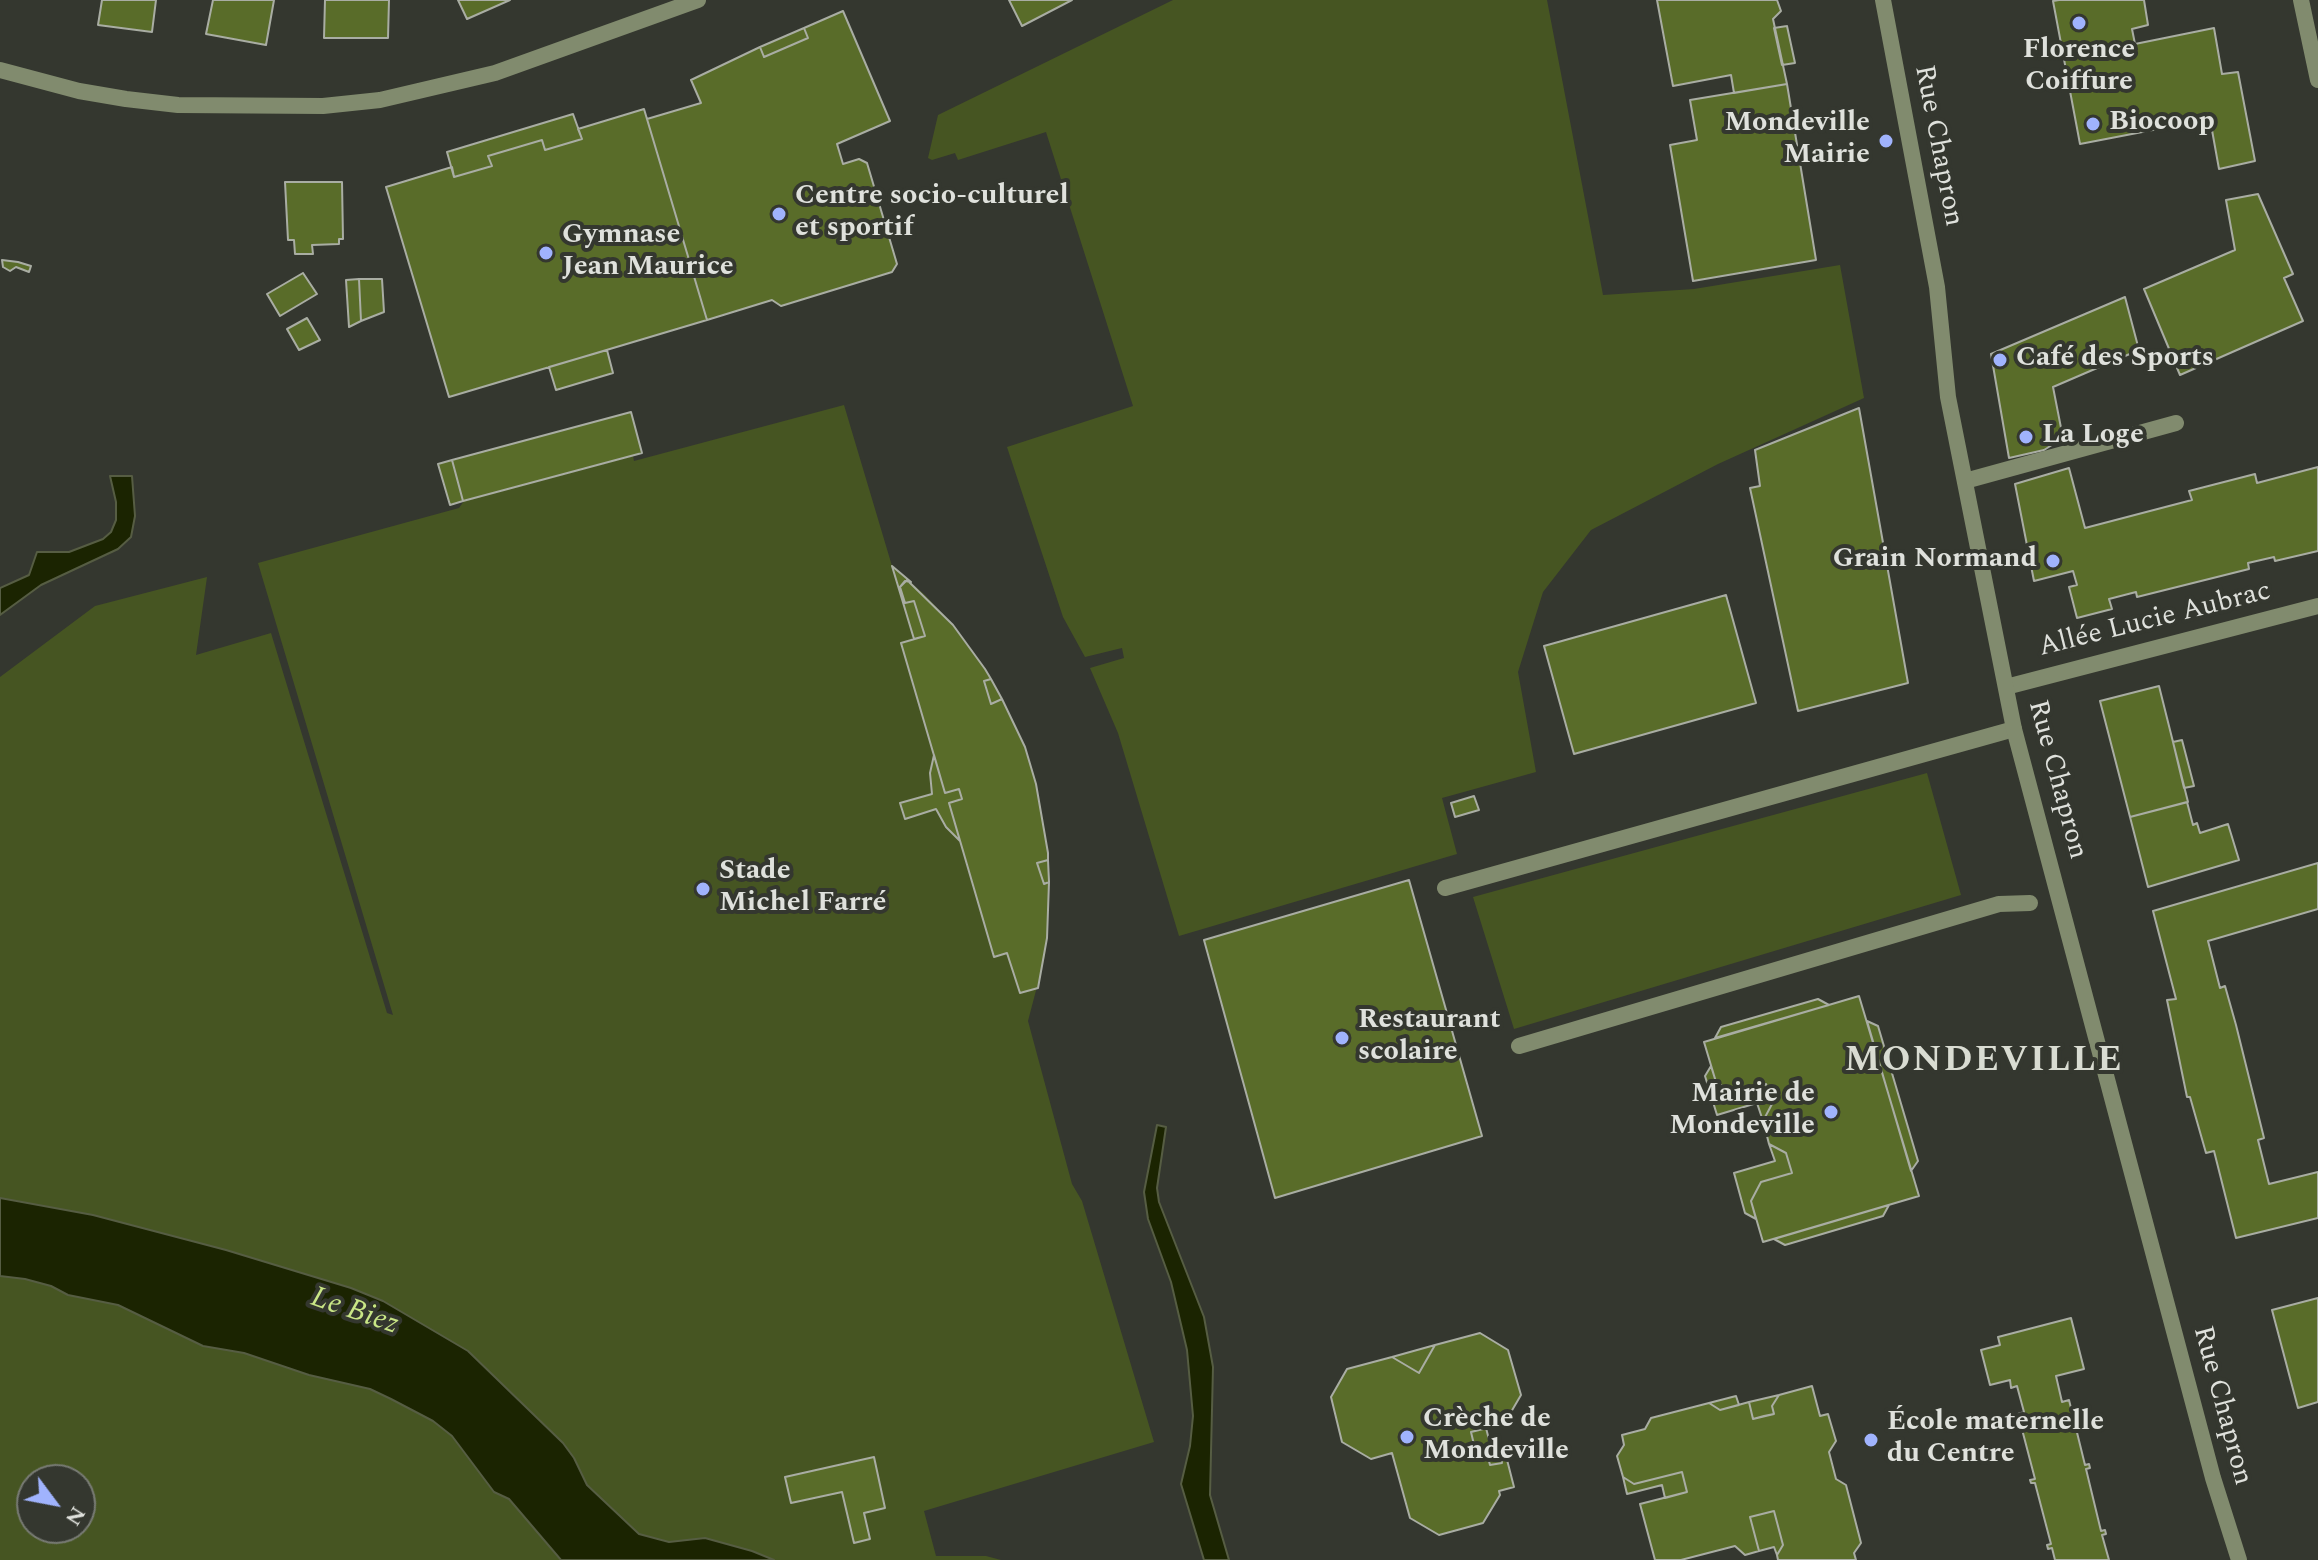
<!DOCTYPE html>
<meta charset="utf-8">
<style>
body{margin:0}
#map{position:relative;width:2318px;height:1560px;overflow:hidden;background:#34372f;font-family:Spectral,serif}
canvas{display:block}
.north{position:absolute;left:16px;top:1464px;width:80px;height:80px;box-sizing:border-box;background:#34372f;border:2px solid #787b74;border-radius:50%;rotate:122deg;font-size:22px;font-weight:700;line-height:32px;text-align:center;color:#dfe1dc}
.north::after{content:'';display:block;margin:auto;width:28px;height:36px;background:#a0b3fd;clip-path:polygon(50% 0,100% 100%,50% 72%,0 100%)}
</style>
<div id="map">
<canvas width="2318" height="1560"></canvas>
<div class="north">N</div>
</div>
<script>
const context = document.querySelector('canvas').getContext('2d');
context.lineJoin = 'round';
function fillPath(path, color) { context.fillStyle = color; context.fill(path, 'evenodd'); }
const toPath = rows => new Path2D(rows.map(r => 'M' + r).join(''));
function stroke(path, color, width, dash) { context.strokeStyle = color; context.lineWidth = width; context.lineCap = dash ? 'butt' : 'round'; context.setLineDash(dash || []); context.stroke(path); }
function write(font, color, halo, rows, align = 'center') {
  context.font = font + ' Spectral,serif'; context.lineWidth = 8; context.setLineDash([]); context.textBaseline = 'middle'; context.strokeStyle = halo; context.fillStyle = color; for (const [text, x, y, turn = 0] of rows) {
    context.save(); context.translate(x, y); context.rotate((+turn || 0) * Math.PI / 180); context.textAlign = isNaN(turn) ? turn : align; if (halo) context.strokeText(text, 0, 0); context.fillText(text, 0, 0); context.restore();
  }
}
fillPath(toPath([
 [1173,0,1547,0,1603,295,1694,289,1840,265,1864,398,1718,464,1591,530,1543,592,1518,672,1536,772,1442,798,1457,854,1179,936,1118,733,1090,668,1124,658,1122,648,1085,657,1063,617,1007,447,1133,406,1046,132,958,160,955,153,932,160,928,158,938,115],
 [844,405,892,566,925,595,953,625,985,669,1025,747,1036,784,1046,838,1049,897,1045,956,1028,1021,1072,1184,1082,1201,1154,1442,924,1511,936,1556,986,1556,1001,1560,774,1560,751,1551,705,1538,669,1542,639,1534,587,1485,574,1458,468,1351,308,1275,93,1215,0,1198,0,677,95,606,207,577,196,655,271,633,387,1013,393,1015,258,563,459,508,464,501,633,456,634,461],
 [1927,773,1961,895,1514,1029,1473,897],
 [0,1276,24,1279,51,1286,68,1295,118,1305,203,1346,244,1353,309,1375,370,1389,391,1399,433,1421,452,1436,494,1492,509,1499,561,1560,0,1560],
 [32,1480,80,1480,80,1528,32,1528]
]), '#465522');
const water = toPath([
 [110,476,132,476,135,516,131,537,118,549,41,585,0,615,0,588,29,575,37,552,69,552,103,539,111,532,116,520,116,502,110,476],
 [1157,1125,1166,1127,1157,1188,1159,1202,1204,1317,1213,1367,1210,1495,1229,1560,1204,1560,1181,1484,1190,1446,1193,1416,1187,1350,1171,1282,1148,1219,1144,1192,1157,1125],
 [0,1198,93,1215,226,1250,351,1288,383,1301,468,1351,563,1443,574,1458,587,1485,639,1534,669,1542,705,1538,752,1551,774,1560,561,1560,509,1499,494,1492,452,1436,433,1421,391,1399,370,1389,309,1375,244,1353,203,1346,118,1305,68,1295,51,1286,25,1279,0,1276,0,1198]
]);
fillPath(water, '#1b2401');
stroke(water, '#565d43', 2);
const building = toPath([
 [102,0,156,0,152,32,98,25,102,0],
 [213,0,274,0,266,45,206,34,213,0],
 [325,0,389,0,388,38,324,38,325,0],
 [458,0,510,0,467,19,458,0],
 [1009,0,1072,0,1022,26,1009,0],
 [1657,0,1777,0,1781,11,1773,19,1787,84,1734,93,1731,75,1673,86,1657,0],
 [2059,0,2144,0,2148,25,2132,29,2135,44,2214,28,2222,74,2238,72,2255,161,2219,169,2210,119,2080,144,2053,1,2059,0],
 [843,11,890,121,837,144,843,164,859,159,867,163,897,264,892,272,781,306,772,300,707,320,647,119,701,103,691,80,760,47,764,57,808,38,804,28,843,11],
 [1787,26,1795,63,1782,65,1774,28,1787,26],
 [804,28,808,38,764,57,760,47,804,28],
 [1787,84,1816,260,1693,281,1670,145,1697,140,1690,100,1787,84],
 [644,109,707,320,449,397,386,187,452,167,454,177,492,166,488,156,542,140,545,150,582,139,578,129,644,109],
 [573,114,582,139,545,150,542,140,488,156,492,166,454,177,447,152,573,114],
 [285,182,342,182,343,239,339,239,339,244,312,245,313,254,295,254,294,240,288,240,285,182],
 [2258,194,2293,274,2284,278,2303,321,2180,375,2144,289,2235,250,2226,200,2258,194],
 [2,260,18,262,31,266,29,272,16,267,10,271,3,267,2,260],
 [303,273,317,294,280,316,267,294,303,273],
 [359,279,382,279,384,312,361,321,359,279],
 [359,279,361,321,349,327,346,280,359,279],
 [2125,297,2139,350,2053,387,2063,438,2044,450,2009,458,1991,354,2125,297],
 [307,318,320,340,299,350,287,329,307,318],
 [607,350,613,373,556,390,549,367,607,350],
 [1859,408,1908,683,1798,711,1750,488,1760,486,1755,450,1859,408],
 [631,412,642,453,463,501,452,460,631,412],
 [452,460,463,501,450,505,438,464,452,460],
 [2318,467,2318,551,2275,561,2274,557,2248,563,2249,569,2137,597,2136,592,2109,599,2112,609,2077,618,2069,587,2077,585,2073,571,2034,581,2015,484,2069,468,2085,528,2192,500,2189,491,2255,474,2257,483,2318,467],
 [892,566,911,582,905,581,900,587,905,603,914,601,925,636,914,639,892,566],
 [907,580,953,625,985,669,991,679,984,681,991,704,1002,699,1025,747,1036,784,1048,853,1048,860,1037,863,1044,884,1049,882,1047,938,1038,988,1020,993,1007,953,994,957,949,803,962,799,959,789,945,793,901,643,925,636,914,601,905,603,900,587,907,580],
 [1726,595,1756,703,1574,754,1544,646,1726,595],
 [991,679,1002,699,991,704,984,681,991,679],
 [2159,686,2188,802,2130,817,2100,701,2159,686],
 [2182,740,2194,786,2184,788,2173,742,2182,740],
 [934,755,945,793,959,789,962,799,949,803,960,841,946,827,936,809,905,819,900,803,932,794,930,773,934,755],
 [1474,796,1479,810,1455,817,1451,803,1474,796],
 [2187,802,2193,825,2197,823,2200,833,2228,824,2239,860,2148,887,2130,817,2187,802],
 [1048,860,1049,882,1044,884,1037,863,1048,860],
 [2318,863,2318,909,2208,941,2220,988,2225,986,2236,1025,2264,1138,2258,1140,2269,1184,2318,1172,2318,1218,2236,1238,2214,1151,2206,1153,2190,1097,2187,1097,2167,1000,2176,999,2153,911,2318,863],
 [1409,880,1482,1136,1275,1198,1204,940,1409,880],
 [1859,996,1919,1196,1763,1242,1751,1201,1761,1182,1792,1173,1786,1153,1769,1144,1766,1132,1763,1121,1772,1104,1766,1084,1734,1093,1716,1082,1704,1042,1859,996],
 [1818,999,1829,1005,1715,1038,1721,1027,1818,999],
 [1867,1021,1878,1026,1918,1161,1911,1171,1867,1021],
 [1711,1066,1716,1082,1734,1093,1766,1084,1772,1104,1763,1121,1757,1103,1717,1115,1705,1076,1711,1066],
 [1769,1144,1786,1153,1792,1173,1761,1182,1751,1201,1756,1219,1745,1213,1734,1173,1775,1161,1769,1144],
 [1889,1205,1883,1216,1785,1245,1774,1239,1889,1205],
 [2318,1298,2318,1402,2298,1408,2272,1310,2318,1298],
 [2071,1318,2084,1369,2056,1376,2062,1402,2069,1400,2085,1465,2089,1464,2090,1468,2086,1469,2101,1531,2105,1530,2106,1534,2102,1535,2109,1560,2055,1560,2052,1548,2048,1549,2047,1545,2051,1544,2035,1483,2031,1483,2030,1480,2035,1479,2018,1414,2024,1412,2017,1386,2011,1388,2010,1380,1990,1385,1981,1350,2000,1345,1998,1337,2071,1318],
 [1480,1333,1508,1350,1521,1395,1504,1424,1471,1432,1476,1453,1486,1450,1490,1465,1502,1463,1500,1453,1505,1452,1514,1487,1499,1491,1500,1495,1483,1523,1439,1535,1410,1518,1392,1453,1371,1459,1342,1442,1331,1397,1347,1369,1392,1357,1419,1373,1435,1345,1480,1333],
 [1435,1345,1419,1373,1392,1357,1435,1345],
 [1812,1386,1820,1416,1828,1414,1836,1441,1829,1452,1836,1479,1846,1485,1861,1543,1854,1553,1856,1560,1778,1560,1777,1555,1783,1545,1774,1511,1750,1517,1759,1551,1745,1555,1735,1546,1681,1560,1655,1560,1640,1504,1687,1492,1682,1472,1634,1484,1623,1477,1617,1456,1624,1445,1622,1435,1645,1429,1651,1418,1709,1403,1720,1410,1749,1402,1753,1419,1764,1416,1774,1414,1772,1406,1779,1395,1812,1386],
 [1779,1395,1772,1406,1774,1414,1753,1419,1749,1402,1779,1395],
 [1736,1396,1739,1405,1720,1410,1709,1403,1736,1396],
 [1486,1428,1493,1455,1500,1453,1502,1463,1490,1465,1486,1450,1476,1453,1471,1432,1486,1428],
 [874,1457,885,1508,864,1513,870,1539,854,1543,842,1492,791,1503,785,1477,874,1457],
 [1682,1472,1687,1492,1665,1498,1662,1485,1627,1494,1623,1477,1634,1484,1682,1472],
 [1774,1511,1783,1545,1777,1555,1774,1547,1759,1551,1750,1517,1774,1511]
]);
fillPath(building, '#596c29');
stroke(building, '#a9ada3', 2);
stroke(toPath([
 [2301,0,2318,80],
 [1965,481,2176,423],
 [2006,687,2318,606],
 [1445,888,2014,729],
 [1519,1046,1999,904,2030,903]
]), '#818b6e', 16);
stroke(toPath([
 [0,70,79,91,126,99,178,105,323,106,380,100,495,73,698,0]
]), '#818b6e', 16);
stroke(toPath([
 [1883,0,1937,287,1948,397,2014,729,2213,1478,2239,1560]
]), '#818b6e', 16);
for (const [x, y, r, color] of [
 [2079,23,8,"#a0b3fd"],
 [2093,124,8,"#a0b3fd"],
 [1886,141,8,"#a0b3fd"],
 [779,214,8,"#a0b3fd"],
 [546,253,8,"#a0b3fd"],
 [2000,360,8,"#a0b3fd"],
 [2026,437,8,"#a0b3fd"],
 [2053,561,8,"#a0b3fd"],
 [703,889,8,"#a0b3fd"],
 [1342,1038,8,"#a0b3fd"],
 [1831,1112,8,"#a0b3fd"],
 [1407,1437,8,"#a0b3fd"],
 [1871,1440,8,"#a0b3fd"]
]) { const dot = new Path2D(); dot.arc(x, y, r, 0, 2 * Math.PI); context.fillStyle = color; context.fill(dot); stroke(dot, '#34372f', 3); }
write('bold 28px', '#dfe1dc', '#34372f', [
 ["Florence",2079,52,"center"],
 ["Coiffure",2079,84,"center"],
 ["Biocoop",2109,124],
 ["Mondeville",1870,125,"right"],
 ["Mairie",1870,157,"right"],
 ["Centre socio-culturel",795,198],
 ["et sportif",795,230],
 ["Gymnase",562,237],
 ["Jean Maurice",562,269],
 ["Café des Sports",2016,360],
 ["La Loge",2042,437],
 ["Grain Normand",2037,561,"right"],
 ["Stade",719,873],
 ["Michel Farré",719,905],
 ["Restaurant",1358,1022],
 ["scolaire",1358,1054],
 ["Mairie de",1815,1096,"right"],
 ["Mondeville",1815,1128,"right"],
 ["Crèche de",1423,1421],
 ["Mondeville",1423,1453],
 ["École maternelle",1887,1424],
 ["du Centre",1887,1456]
], 'left');
write('28px', '#dfe1dc', '#34372f', [
 ["Rue Chapron",1937,146,79],
 ["Allée Lucie Aubrac",2155,621,-14],
 ["Rue Chapron",2056,780,75],
 ["Rue Chapron",2221,1406,75]
]);
write('italic 30px', '#c9e686', '#34372f', [
 ["Le Biez",354,1313,19]
]);
context.letterSpacing = '2px';
write('bold 36px', '#d9dcd2', '#34372f', [
 ["MONDEVILLE",1984,1063]
]);
context.letterSpacing = '0px';
</script>
